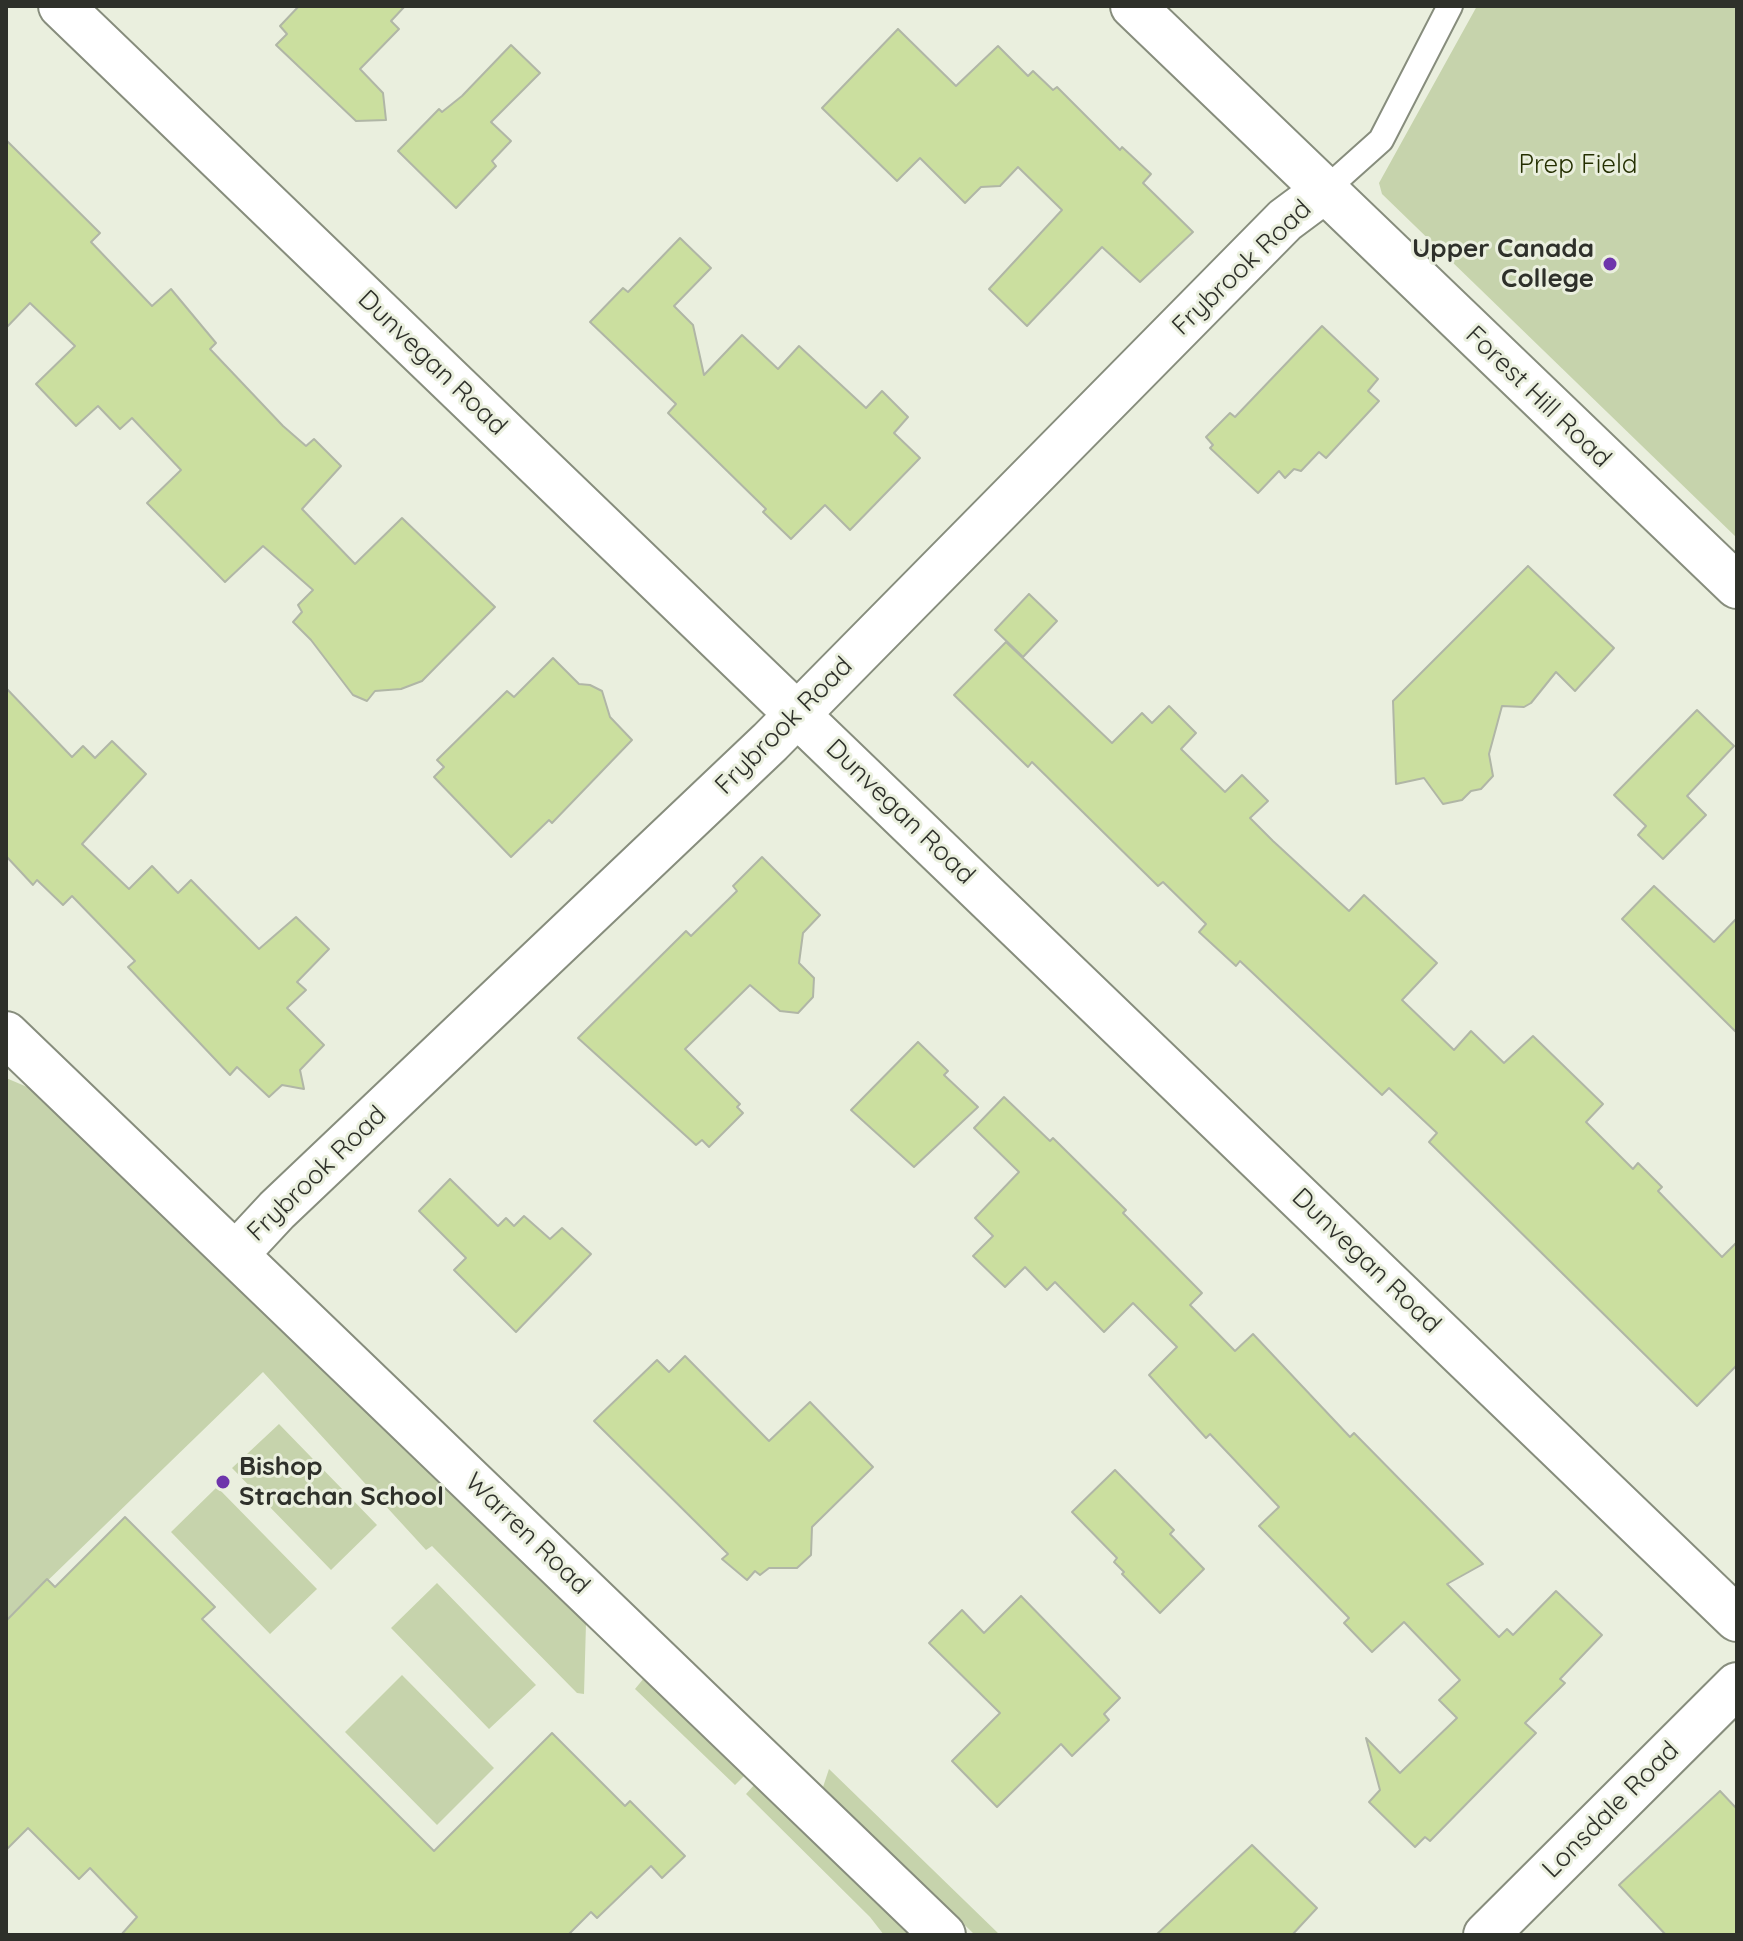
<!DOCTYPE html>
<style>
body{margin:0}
#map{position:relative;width:1743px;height:1941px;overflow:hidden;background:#eaefde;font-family:Quicksand,sans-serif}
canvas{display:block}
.frame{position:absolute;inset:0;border:8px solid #2e302a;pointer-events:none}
</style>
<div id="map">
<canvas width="1743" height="1941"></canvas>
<div class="frame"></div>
</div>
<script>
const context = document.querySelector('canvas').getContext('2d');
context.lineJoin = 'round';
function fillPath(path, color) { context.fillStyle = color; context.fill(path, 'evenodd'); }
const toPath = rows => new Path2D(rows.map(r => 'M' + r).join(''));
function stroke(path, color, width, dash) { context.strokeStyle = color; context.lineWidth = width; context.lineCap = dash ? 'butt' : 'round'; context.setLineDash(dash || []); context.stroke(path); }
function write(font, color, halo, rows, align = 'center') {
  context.font = font + ' Quicksand,sans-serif'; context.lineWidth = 6; context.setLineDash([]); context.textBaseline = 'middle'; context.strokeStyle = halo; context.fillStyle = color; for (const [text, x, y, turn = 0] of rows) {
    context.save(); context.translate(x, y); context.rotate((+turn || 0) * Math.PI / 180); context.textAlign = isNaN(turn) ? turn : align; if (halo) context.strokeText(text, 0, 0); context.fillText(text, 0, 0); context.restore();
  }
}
fillPath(toPath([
 [1477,6,1737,6,1737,538,1382,194,1379,183],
 [6,1078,32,1089,586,1623,584,1694,577,1693,432,1546,426,1550,263,1372,6,1621],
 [279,1424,377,1525,331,1570,232,1468],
 [217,1487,317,1589,270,1634,171,1532],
 [437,1583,536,1685,489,1729,391,1628],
 [402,1675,494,1768,437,1825,345,1732],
 [644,1678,745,1775,735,1785,635,1689],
 [829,1769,1000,1935,975,1935,823,1787],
 [755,1784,910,1935,884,1935,870,1917,746,1794]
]), '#c6d3ac');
const building = toPath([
 [299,6,405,6,391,21,399,29,360,69,383,93,386,120,356,121,276,45,287,34,280,26,299,6],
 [898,29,956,86,998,46,1028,76,1033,71,1053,90,1057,87,1120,150,1122,147,1151,174,1143,183,1193,232,1140,282,1102,247,1027,326,989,289,1062,210,1018,167,1000,186,981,187,965,203,920,158,897,181,822,108,898,29],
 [511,45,540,73,491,122,511,141,492,161,496,166,456,208,398,151,439,109,442,112,462,96,511,45],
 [6,140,100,233,91,242,152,306,171,289,216,343,210,349,283,426,306,446,314,439,341,466,302,509,355,564,402,518,495,607,422,681,401,689,375,691,367,701,353,695,311,640,293,622,302,612,298,605,313,590,263,546,225,582,147,503,181,470,132,418,120,429,98,406,76,426,36,384,75,346,30,303,6,328,6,140],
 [680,238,711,268,674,306,693,325,704,375,742,335,778,369,799,346,866,408,882,391,908,417,894,433,920,458,850,530,825,505,791,539,763,512,766,509,668,413,676,404,590,322,623,288,628,292,680,238],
 [1322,326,1378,379,1368,391,1379,401,1326,458,1319,452,1301,471,1294,469,1285,478,1279,471,1258,493,1210,448,1213,445,1206,437,1230,413,1235,417,1322,326],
 [1528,566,1614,648,1575,691,1556,672,1531,703,1524,707,1502,706,1489,754,1493,776,1481,789,1471,791,1462,800,1443,804,1424,778,1396,784,1393,701,1528,566],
 [1029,594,1057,621,1023,657,995,630,1029,594],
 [1006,642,1112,743,1142,713,1152,723,1169,706,1196,733,1181,749,1225,792,1242,775,1268,801,1250,818,1273,841,1349,911,1364,895,1437,963,1402,1000,1454,1050,1471,1031,1504,1063,1533,1036,1603,1104,1586,1122,1633,1169,1638,1163,1662,1187,1658,1191,1722,1257,1737,1242,1737,1365,1697,1406,1429,1142,1437,1133,1389,1088,1382,1095,1240,961,1236,966,1199,932,1206,924,1163,882,1158,886,1032,762,1028,767,954,695,1006,642],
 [553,658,579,684,590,685,602,691,610,717,632,740,552,823,549,820,511,857,434,777,444,767,437,760,507,691,514,697,553,658],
 [6,688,72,757,83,746,95,758,112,741,146,774,82,844,129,889,152,866,178,893,191,880,259,949,296,917,329,949,297,982,306,990,287,1008,324,1045,300,1070,304,1089,282,1085,269,1097,237,1067,230,1075,128,967,135,961,72,896,63,905,37,880,33,885,6,856,6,688],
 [1697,710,1734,746,1687,796,1706,815,1663,859,1638,835,1646,826,1614,795,1697,710],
 [762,857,820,915,803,933,799,963,814,978,813,997,798,1013,780,1011,750,985,685,1049,740,1104,737,1107,743,1113,709,1147,702,1140,696,1145,578,1038,686,931,691,936,737,891,733,886,762,857],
 [1654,886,1714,942,1737,918,1737,1033,1622,919,1654,886],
 [918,1042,948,1071,944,1075,978,1107,914,1167,851,1110,918,1042],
 [1004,1097,1050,1141,1053,1138,1126,1210,1123,1213,1202,1293,1190,1305,1235,1351,1253,1334,1350,1437,1354,1433,1483,1564,1447,1584,1499,1637,1507,1629,1513,1635,1556,1591,1602,1635,1560,1679,1565,1683,1525,1723,1536,1733,1430,1841,1425,1837,1415,1847,1369,1802,1380,1790,1366,1738,1400,1773,1457,1718,1439,1700,1460,1680,1404,1622,1372,1652,1344,1623,1349,1618,1259,1526,1279,1507,1210,1434,1206,1438,1149,1375,1177,1347,1133,1303,1104,1332,1055,1282,1047,1290,1025,1267,1005,1287,973,1256,993,1236,975,1218,1019,1172,974,1128,1004,1097],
 [450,1179,498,1226,506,1218,514,1226,524,1216,550,1239,562,1228,591,1254,516,1332,454,1270,466,1258,419,1211,450,1179],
 [685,1356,769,1441,810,1402,873,1467,812,1527,811,1555,797,1568,769,1568,760,1575,755,1571,747,1580,722,1559,728,1554,594,1421,657,1360,669,1372,685,1356],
 [1115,1470,1174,1530,1170,1534,1204,1569,1160,1613,1122,1574,1124,1572,1114,1562,1117,1558,1072,1512,1115,1470],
 [125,1517,215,1607,202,1619,434,1851,552,1733,625,1806,630,1801,685,1856,662,1878,651,1866,597,1918,591,1912,568,1935,121,1935,137,1917,90,1868,79,1879,28,1828,6,1850,6,1621,47,1579,55,1587,125,1517],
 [1021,1596,1120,1698,1104,1714,1109,1720,1072,1756,1061,1744,997,1807,952,1761,1000,1713,929,1643,962,1610,984,1633,1021,1596],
 [1720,1791,1737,1809,1737,1935,1666,1935,1619,1885,1720,1791],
 [1252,1845,1317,1908,1292,1935,1156,1935,1252,1845]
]);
fillPath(building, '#cbdf9f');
stroke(building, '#b0b6a6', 2);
const service = toPath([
 [1324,191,1381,140,1450,6]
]);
const minor = toPath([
 [61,6,1737,1619],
 [1133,6,1737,586],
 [6,1034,943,1935],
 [237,1253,277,1210,770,742,1285,220,1324,191],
 [1486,1935,1737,1685]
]);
stroke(service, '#878d7d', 28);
stroke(minor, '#878d7d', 48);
stroke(service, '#fff', 24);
stroke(minor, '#fff', 44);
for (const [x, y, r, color] of [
 [1610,264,8,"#6e35ab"],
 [223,1482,8,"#6e35ab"]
]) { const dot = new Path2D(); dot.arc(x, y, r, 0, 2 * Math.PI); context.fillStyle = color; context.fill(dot); stroke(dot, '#eaefde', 3); }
write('26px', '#242f00', '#eaefde', [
 ["Prep Field",1578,165]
]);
write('bold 26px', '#2e302a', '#eaefde', [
 ["Upper Canada",1594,249],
 ["College",1594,279],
 ["Bishop",239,1467,"left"],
 ["Strachan School",239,1497,"left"]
], 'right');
write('26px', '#2e302a', '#eaefde', [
 ["Frybrook Road",1242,268,-44],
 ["Dunvegan Road",432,363,44],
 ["Forest Hill Road",1538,397,44],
 ["Frybrook Road",784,726,-45],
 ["Dunvegan Road",900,812,44],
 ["Frybrook Road",317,1174,-44],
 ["Dunvegan Road",1366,1261,44],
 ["Warren Road",527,1534,44],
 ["Lonsdale Road",1611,1810,-45]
]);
</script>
